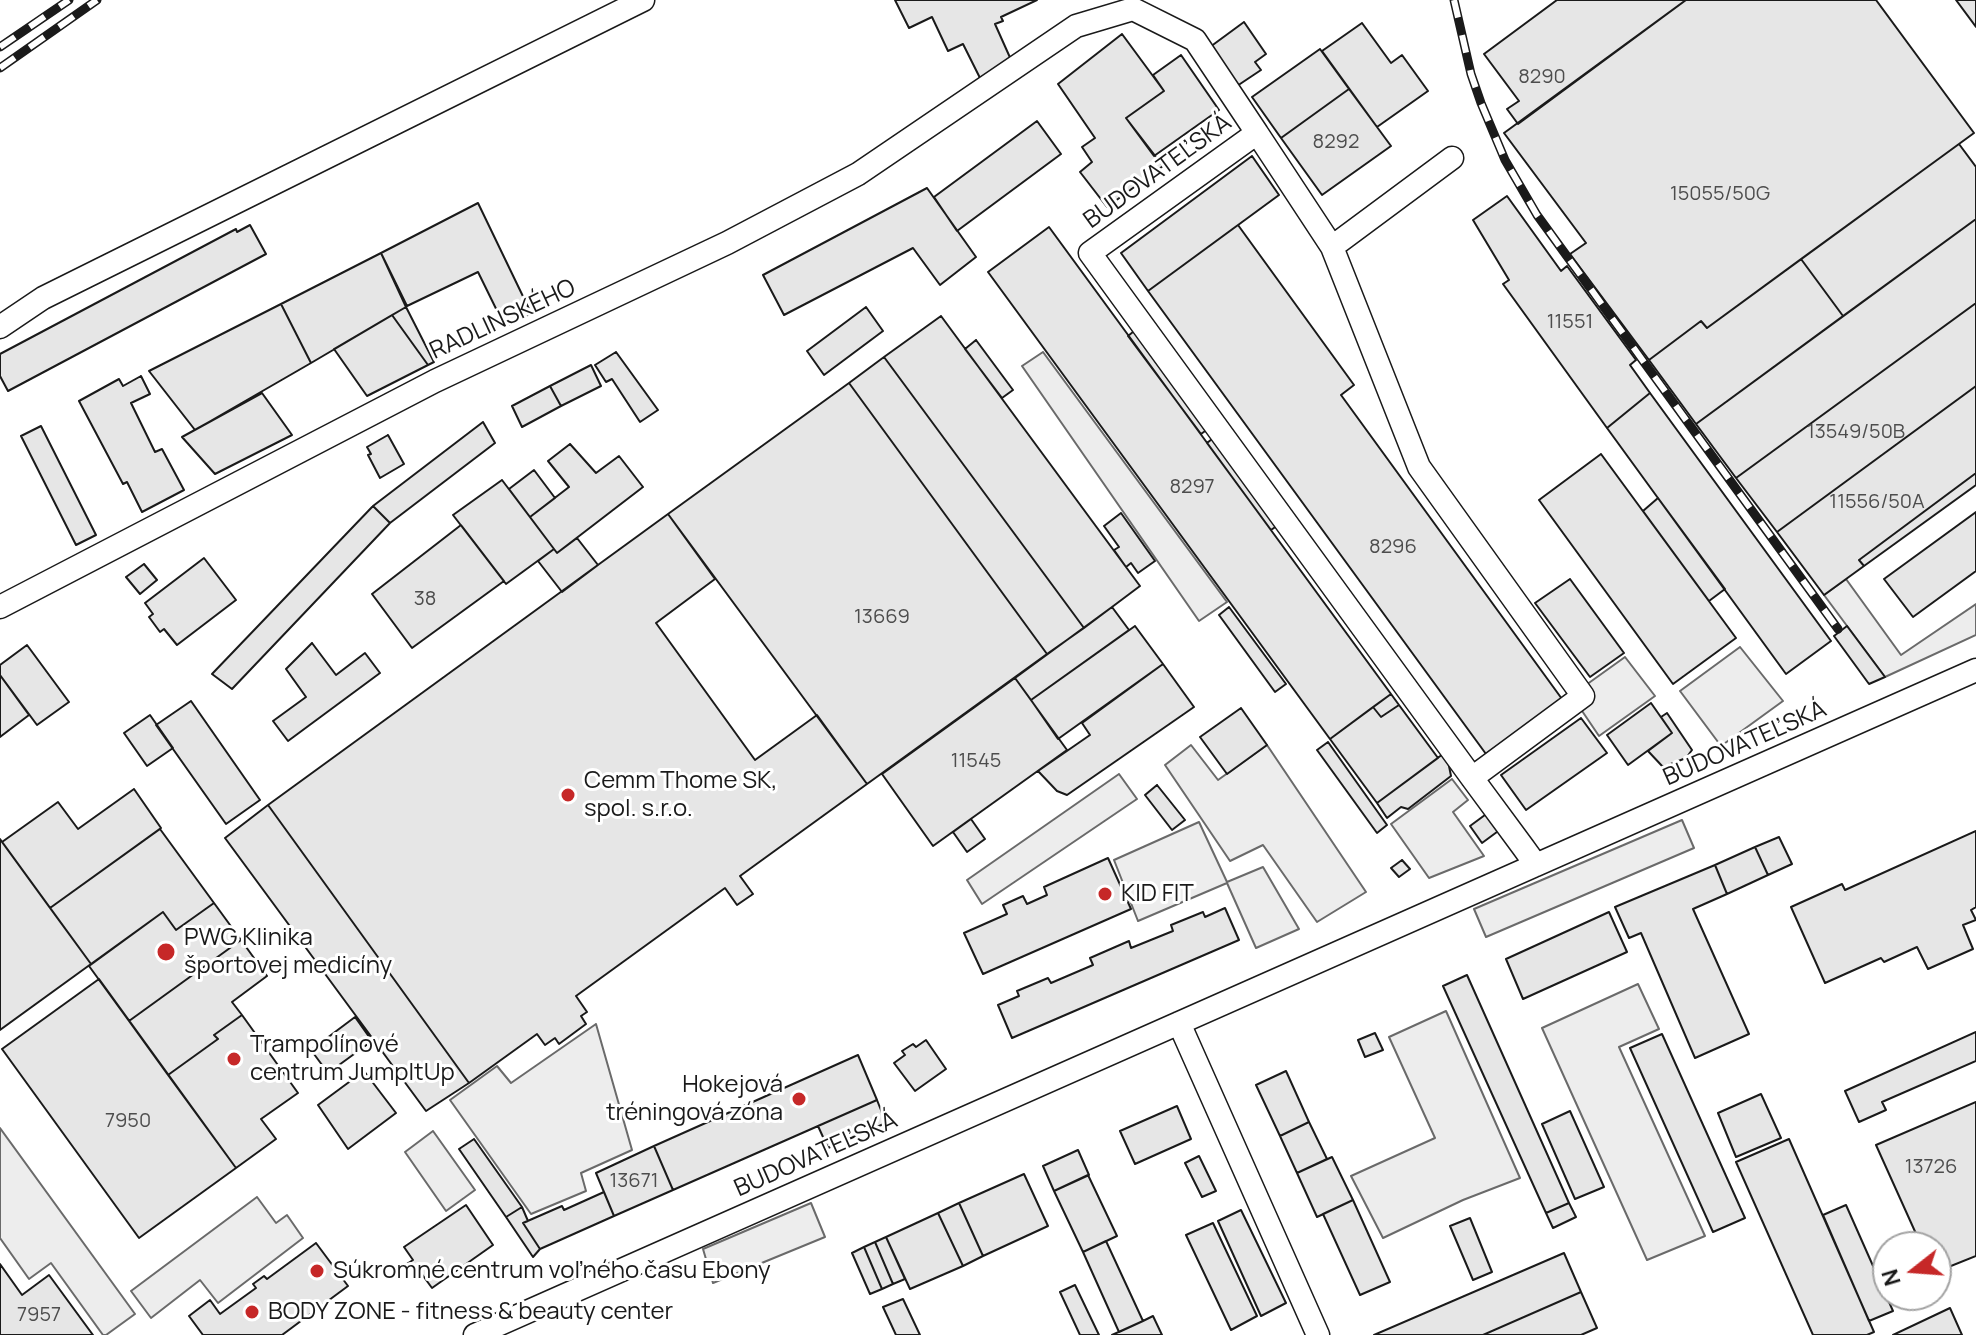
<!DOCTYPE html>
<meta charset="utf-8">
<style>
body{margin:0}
#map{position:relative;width:1976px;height:1335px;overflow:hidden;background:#fff;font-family:Manrope,sans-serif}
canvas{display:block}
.north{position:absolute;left:1872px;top:1231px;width:80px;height:80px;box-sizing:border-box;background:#fff;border:2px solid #a3a3a3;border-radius:50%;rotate:253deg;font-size:22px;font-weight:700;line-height:32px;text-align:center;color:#1a1a1a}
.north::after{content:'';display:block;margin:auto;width:28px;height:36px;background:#c62828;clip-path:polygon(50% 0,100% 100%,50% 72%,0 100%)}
</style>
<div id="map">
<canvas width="1976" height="1335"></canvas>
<div class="north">N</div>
</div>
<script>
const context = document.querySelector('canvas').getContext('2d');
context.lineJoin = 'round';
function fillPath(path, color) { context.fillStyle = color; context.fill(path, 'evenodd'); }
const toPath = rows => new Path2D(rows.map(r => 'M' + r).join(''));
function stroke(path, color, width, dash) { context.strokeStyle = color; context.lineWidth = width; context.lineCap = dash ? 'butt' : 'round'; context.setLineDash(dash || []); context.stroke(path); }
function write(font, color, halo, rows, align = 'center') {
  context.font = font + ' Manrope,sans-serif'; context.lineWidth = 6; context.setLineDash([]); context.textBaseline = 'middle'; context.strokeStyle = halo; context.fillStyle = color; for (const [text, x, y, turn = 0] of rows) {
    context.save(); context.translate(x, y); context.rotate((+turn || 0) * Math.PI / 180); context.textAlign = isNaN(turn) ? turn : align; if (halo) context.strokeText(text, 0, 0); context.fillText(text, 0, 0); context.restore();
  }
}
const parking = toPath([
 [1043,352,1227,602,1199,621,1022,366,1043,352],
 [1846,579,1901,655,1976,604,1976,635,1885,677,1824,595,1846,579],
 [1740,647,1783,701,1721,746,1680,691,1740,647],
 [1625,657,1655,696,1599,736,1576,702,1579,690,1625,657],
 [1191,745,1218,780,1267,745,1366,892,1317,922,1263,845,1230,861,1165,765,1191,745],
 [1119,774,1137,799,982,904,967,880,1119,774],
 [1452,779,1468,800,1453,812,1484,856,1429,878,1391,824,1452,779],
 [1682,820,1694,848,1486,937,1474,909,1682,820],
 [1199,822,1227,882,1263,867,1299,929,1256,948,1227,883,1138,921,1114,860,1199,822],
 [1638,984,1659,1029,1619,1047,1705,1236,1647,1260,1542,1028,1638,984],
 [1446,1011,1520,1178,1463,1200,1383,1238,1351,1176,1435,1138,1389,1037,1446,1011],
 [596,1024,632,1150,581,1173,586,1191,531,1214,450,1100,497,1066,511,1083,596,1024],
 [0,1128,135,1314,106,1335,103,1335,51,1263,29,1279,0,1238,0,1128],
 [433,1131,475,1190,446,1211,405,1152,433,1131],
 [257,1197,276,1223,287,1215,303,1238,218,1303,200,1280,151,1318,131,1291,257,1197],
 [811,1203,825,1237,713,1283,703,1249,811,1203]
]);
fillPath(parking, '#ededed');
stroke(parking, '#6a6a6a', 2);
const building = toPath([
 [895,0,1037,0,1001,17,1003,21,995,24,1012,62,980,78,963,44,948,51,932,17,909,28,895,0],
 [1557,0,1686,0,1518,124,1507,109,1519,101,1484,54,1557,0],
 [1686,0,1876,0,1974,133,1707,328,1701,321,1649,360,1570,254,1586,243,1504,133,1686,0],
 [1956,0,1976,0,1976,27,1956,0],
 [1244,22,1266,54,1255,62,1261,70,1237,86,1210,47,1244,22],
 [1362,23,1391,63,1402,55,1428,91,1377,127,1322,51,1362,23],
 [1122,34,1164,91,1126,118,1163,166,1107,207,1080,172,1092,162,1082,147,1095,138,1058,84,1122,34],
 [1320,49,1349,89,1281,138,1252,97,1320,49],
 [1181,55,1219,110,1154,156,1126,118,1164,91,1153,75,1181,55],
 [1349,89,1391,146,1322,195,1281,138,1349,89],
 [1037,121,1061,154,957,231,934,197,1037,121],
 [1959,144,1976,167,1976,219,1843,316,1801,259,1959,144],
 [1252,156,1279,195,1148,291,1121,253,1252,156],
 [927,188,976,257,940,285,913,248,784,315,763,275,927,188],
 [1507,196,1561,271,1567,266,1636,360,1630,365,1650,393,1607,428,1503,284,1509,280,1473,220,1507,196],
 [478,203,531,313,505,327,478,272,407,306,381,253,478,203],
 [1976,219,1976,303,1736,478,1696,424,1976,219],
 [250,225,266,254,8,391,0,376,0,354,236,229,237,232,250,225],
 [1238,225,1354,385,1341,395,1562,699,1486,754,1148,291,1238,225],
 [1049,227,1391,694,1330,739,988,272,1049,227],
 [381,253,406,307,311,363,281,304,381,253],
 [1801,259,1843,316,1696,424,1649,360,1701,321,1707,328,1801,259],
 [1976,303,1976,386,1777,532,1736,478,1976,303],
 [281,304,311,363,195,430,149,371,281,304],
 [406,307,434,362,428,365,392,315,406,307],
 [866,307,883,331,824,375,807,351,866,307],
 [392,315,428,365,367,396,334,349,392,315],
 [941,316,1140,586,1084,628,884,357,941,316],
 [1139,327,1212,426,1201,434,1128,336,1139,327],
 [976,340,1013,390,1002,398,965,349,976,340],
 [616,352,658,410,640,422,612,379,606,382,595,365,616,352],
 [884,357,1084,628,1047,654,849,383,884,357],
 [591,365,601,386,561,406,550,386,591,365],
 [141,376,150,394,131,403,155,452,162,449,184,490,142,512,127,482,123,484,79,401,119,379,123,386,141,376],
 [849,383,1047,654,867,784,668,514,849,383],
 [550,386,561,406,522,427,512,406,550,386],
 [1976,386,1976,473,1859,560,1864,566,1824,595,1777,532,1976,386],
 [262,393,292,435,215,474,182,437,262,393],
 [1650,393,1831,641,1786,674,1607,428,1650,393],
 [483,422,495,443,390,523,373,506,483,422],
 [41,426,96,535,76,545,21,436,41,426],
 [388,435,404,464,380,478,368,455,371,454,367,447,388,435],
 [1217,435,1281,523,1271,530,1207,443,1217,435],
 [570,444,596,473,619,456,643,487,557,553,530,517,569,487,548,461,570,444],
 [1601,454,1736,638,1673,684,1539,500,1601,454],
 [534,470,555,498,530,517,509,489,534,470],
 [1976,473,1976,485,1864,566,1859,560,1976,473],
 [502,480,554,549,506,584,453,515,502,480],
 [1658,498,1725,589,1709,601,1643,511,1658,498],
 [373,506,390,523,232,689,212,674,373,506],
 [1976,512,1976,571,1913,617,1884,579,1976,512],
 [1121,513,1155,561,1138,573,1131,563,1126,567,1114,550,1119,547,1104,526,1121,513],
 [668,514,715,579,656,623,755,760,817,715,867,784,740,876,753,894,737,905,725,888,576,996,587,1012,581,1016,586,1024,559,1044,555,1038,545,1045,537,1034,469,1083,268,805,668,514],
 [461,525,504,581,412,648,372,594,461,525],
 [577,538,598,565,562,592,538,561,554,549,557,553,577,538],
 [204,558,236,600,177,645,164,629,160,632,149,617,153,614,145,603,204,558],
 [144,564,157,580,140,594,126,577,144,564],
 [1570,579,1624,653,1590,677,1535,603,1570,579],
 [1112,607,1129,630,1031,700,1015,678,1112,607],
 [1229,607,1286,684,1275,692,1219,615,1229,607],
 [1135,626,1163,664,1058,739,1031,700,1135,626],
 [1847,626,1885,677,1869,684,1834,636,1847,626],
 [312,643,336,675,365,653,380,673,288,741,273,721,306,697,286,669,312,643],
 [27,645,69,702,37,725,0,675,0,665,27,645],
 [1163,664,1194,707,1067,795,1057,791,1038,771,1090,735,1082,723,1163,664],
 [0,675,29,715,0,737,0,675],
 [1015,678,1067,750,933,846,882,774,1015,678],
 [1391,694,1399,705,1381,717,1373,707,1391,694],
 [191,701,260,800,226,824,156,725,191,701],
 [1651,703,1672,733,1628,765,1607,735,1651,703],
 [1399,705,1438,758,1377,803,1330,739,1373,707,1381,717,1399,705],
 [1241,708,1267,745,1227,774,1200,737,1241,708],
 [1667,713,1692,750,1686,758,1663,767,1648,751,1672,733,1661,717,1667,713],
 [150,715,173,748,147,766,124,733,150,715],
 [1581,718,1607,753,1526,810,1501,775,1581,718],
 [1328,742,1387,825,1377,833,1317,750,1328,742],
 [1443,754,1448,761,1451,776,1408,809,1401,807,1387,818,1377,803,1443,754],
 [1157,785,1185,820,1172,830,1145,795,1157,785],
 [134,789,161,828,50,908,2,842,58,802,78,829,134,789],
 [268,805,469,1083,426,1111,225,838,268,805],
 [1489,812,1501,829,1482,843,1470,826,1489,812],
 [971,819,985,839,967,852,953,832,971,819],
 [160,829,214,903,176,930,163,912,91,964,50,908,160,829],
 [1976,831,1976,907,1971,910,1976,920,1963,925,1973,949,1928,969,1917,947,1884,962,1881,958,1825,983,1791,907,1842,884,1845,890,1976,831],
 [1779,837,1792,864,1768,875,1755,847,1779,837],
 [0,839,91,964,0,1030,0,839],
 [1755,847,1768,875,1727,894,1715,865,1755,847],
 [1108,858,1131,909,983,974,964,933,1007,914,1003,905,1023,896,1027,904,1047,895,1044,887,1108,858],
 [1402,860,1410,869,1399,877,1391,868,1402,860],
 [1715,865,1727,894,1693,909,1749,1034,1695,1058,1641,933,1629,938,1615,907,1715,865],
 [214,903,241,940,129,1021,89,966,163,912,176,930,214,903],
 [1225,908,1239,940,1012,1038,998,1005,1019,996,1017,991,1048,978,1051,983,1093,965,1090,958,1129,941,1131,948,1173,931,1171,925,1203,912,1205,917,1225,908],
 [1609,912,1627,952,1523,999,1506,959,1609,912],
 [241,940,267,976,232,1002,242,1015,214,1035,218,1039,168,1075,129,1021,241,940],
 [1467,975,1569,1203,1546,1213,1443,986,1467,975],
 [99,979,236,1168,139,1238,2,1049,99,979],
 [242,1015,298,1093,261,1119,276,1139,236,1168,168,1075,218,1039,214,1035,242,1015],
 [355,1017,372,1041,328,1073,311,1050,355,1017],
 [1976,1032,1976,1061,1882,1102,1886,1110,1859,1122,1845,1091,1976,1032],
 [1375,1033,1383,1050,1365,1057,1358,1040,1375,1033],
 [1662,1034,1745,1218,1713,1232,1630,1048,1662,1034],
 [926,1040,946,1069,915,1091,894,1063,905,1055,902,1051,913,1044,916,1047,926,1040],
 [858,1055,877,1100,673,1190,654,1146,858,1055],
 [364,1071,396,1113,348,1149,318,1105,364,1071],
 [1286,1071,1309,1122,1280,1136,1256,1085,1286,1071],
 [1761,1094,1781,1138,1736,1157,1718,1113,1761,1094],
 [877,1100,886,1123,828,1148,818,1126,877,1100],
 [1976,1102,1976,1256,1936,1272,1936,1247,1922,1247,1876,1145,1976,1102],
 [1177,1106,1191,1139,1135,1164,1120,1131,1177,1106],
 [1570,1111,1604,1187,1575,1199,1542,1124,1570,1111],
 [1309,1122,1327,1159,1297,1173,1280,1136,1309,1122],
 [474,1139,522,1207,506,1217,459,1149,474,1139],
 [1789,1139,1874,1332,1867,1335,1813,1335,1736,1162,1789,1139],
 [654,1146,673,1190,614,1216,596,1173,654,1146],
 [1078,1150,1089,1175,1054,1191,1043,1166,1078,1150],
 [1199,1156,1216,1191,1202,1197,1185,1163,1199,1156],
 [1332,1157,1353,1200,1317,1217,1297,1173,1332,1157],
 [1024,1174,1048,1226,983,1256,959,1203,1024,1174],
 [1088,1175,1117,1236,1083,1252,1054,1191,1088,1175],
 [604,1192,614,1216,540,1249,523,1223,562,1206,564,1210,604,1192],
 [1353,1200,1390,1282,1360,1295,1323,1214,1353,1200],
 [959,1203,983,1256,963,1266,938,1213,959,1203],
 [1569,1203,1576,1217,1553,1228,1546,1213,1569,1203],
 [466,1205,493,1245,432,1288,421,1273,414,1277,405,1265,413,1260,404,1247,466,1205],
 [1846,1205,1893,1311,1869,1321,1823,1215,1846,1205],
 [522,1207,528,1221,523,1223,540,1249,533,1257,506,1217,522,1207],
 [1241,1210,1286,1303,1261,1316,1218,1221,1241,1210],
 [938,1213,963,1266,910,1289,886,1237,938,1213],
 [1470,1218,1492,1272,1473,1280,1450,1226,1470,1218],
 [1213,1223,1257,1316,1231,1330,1186,1235,1213,1223],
 [886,1237,905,1279,893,1284,875,1242,886,1237],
 [1106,1241,1143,1321,1119,1332,1083,1252,1106,1241],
 [875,1242,893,1284,882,1289,864,1247,875,1242],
 [316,1243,348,1286,282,1335,203,1335,189,1316,210,1300,220,1314,256,1288,253,1284,264,1276,267,1279,316,1243],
 [864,1247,882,1289,870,1294,852,1253,864,1247],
 [1564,1253,1581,1292,1483,1335,1374,1335,1564,1253],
 [0,1264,22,1295,49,1275,93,1335,0,1335,0,1264],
 [1075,1285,1099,1335,1080,1335,1060,1292,1075,1285],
 [1581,1292,1597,1328,1581,1335,1483,1335,1581,1292],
 [903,1299,920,1335,896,1335,883,1307,903,1299],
 [1950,1308,1962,1335,1893,1335,1950,1308],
 [1153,1316,1162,1335,1112,1335,1143,1321,1153,1316]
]);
fillPath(building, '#e6e6e6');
stroke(building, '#1a1a1a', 2);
const street = toPath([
 [1332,247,1452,158],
 [0,327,43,298,643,0],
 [0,607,435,381,727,243,858,174,1076,26,1133,9,1195,40,1257,133],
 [1472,778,1583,696,1419,467,1332,247,1257,133,1090,253,1472,778,1523,847,1536,865],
 [1179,1023,1318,1335],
 [475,1335,1976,670]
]);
stroke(street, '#1a1a1a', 25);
stroke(street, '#fff', 22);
const rail = toPath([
 [1454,0,1471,74,1481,103,1505,160,1537,215,1838,629],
 [0,47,69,0],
 [0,68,97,0]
]);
stroke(rail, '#1a1a1a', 9);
stroke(rail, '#fff', 6, [18]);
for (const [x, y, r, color] of [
 [568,795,8,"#c62828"],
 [1105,894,8,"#c62828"],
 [166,952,10,"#c62828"],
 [234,1059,8,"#c62828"],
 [799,1099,8,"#c62828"],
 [317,1271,8,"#c62828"],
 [252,1312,8,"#c62828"]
]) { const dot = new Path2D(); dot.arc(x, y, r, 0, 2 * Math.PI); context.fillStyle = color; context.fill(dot); stroke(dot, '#fff', 3); }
write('20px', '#4d4d4d', null, [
 ["8290",1542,77],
 ["8292",1336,142],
 ["15055/50G",1720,194],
 ["11551",1570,322],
 ["13549/50B",1856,432],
 ["8297",1192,487],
 ["11556/50A",1877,502],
 ["8296",1393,547],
 ["38",425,599],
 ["13669",882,617],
 ["11545",976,761],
 ["7950",128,1121],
 ["13726",1931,1167],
 ["13671",634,1181],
 ["7957",39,1315]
]);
write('24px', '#1a1a1a', '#fff', [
 ["BUDOVATEĽSKÁ",1158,172,-36],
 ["RADLINSKÉHO",503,320,-25],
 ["BUDOVATEĽSKÁ",1745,744,-24],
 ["BUDOVATEĽSKÁ",816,1155,-24]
]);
write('24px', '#1a1a1a', '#fff', [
 ["Cemm Thome SK,",584,781],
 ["spol. s.r.o.",584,809],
 ["KID FIT",1121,894],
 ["PWG Klinika",184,938],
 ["športovej medicíny",184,966],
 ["Trampolínové",250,1045],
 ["centrum JumpItUp",250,1073],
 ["Hokejová",783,1085,"right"],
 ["tréningová zóna",783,1113,"right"],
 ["Súkromné centrum voľného času Ebony",333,1271],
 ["BODY ZONE - fitness & beauty center",268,1312]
], 'left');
</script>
